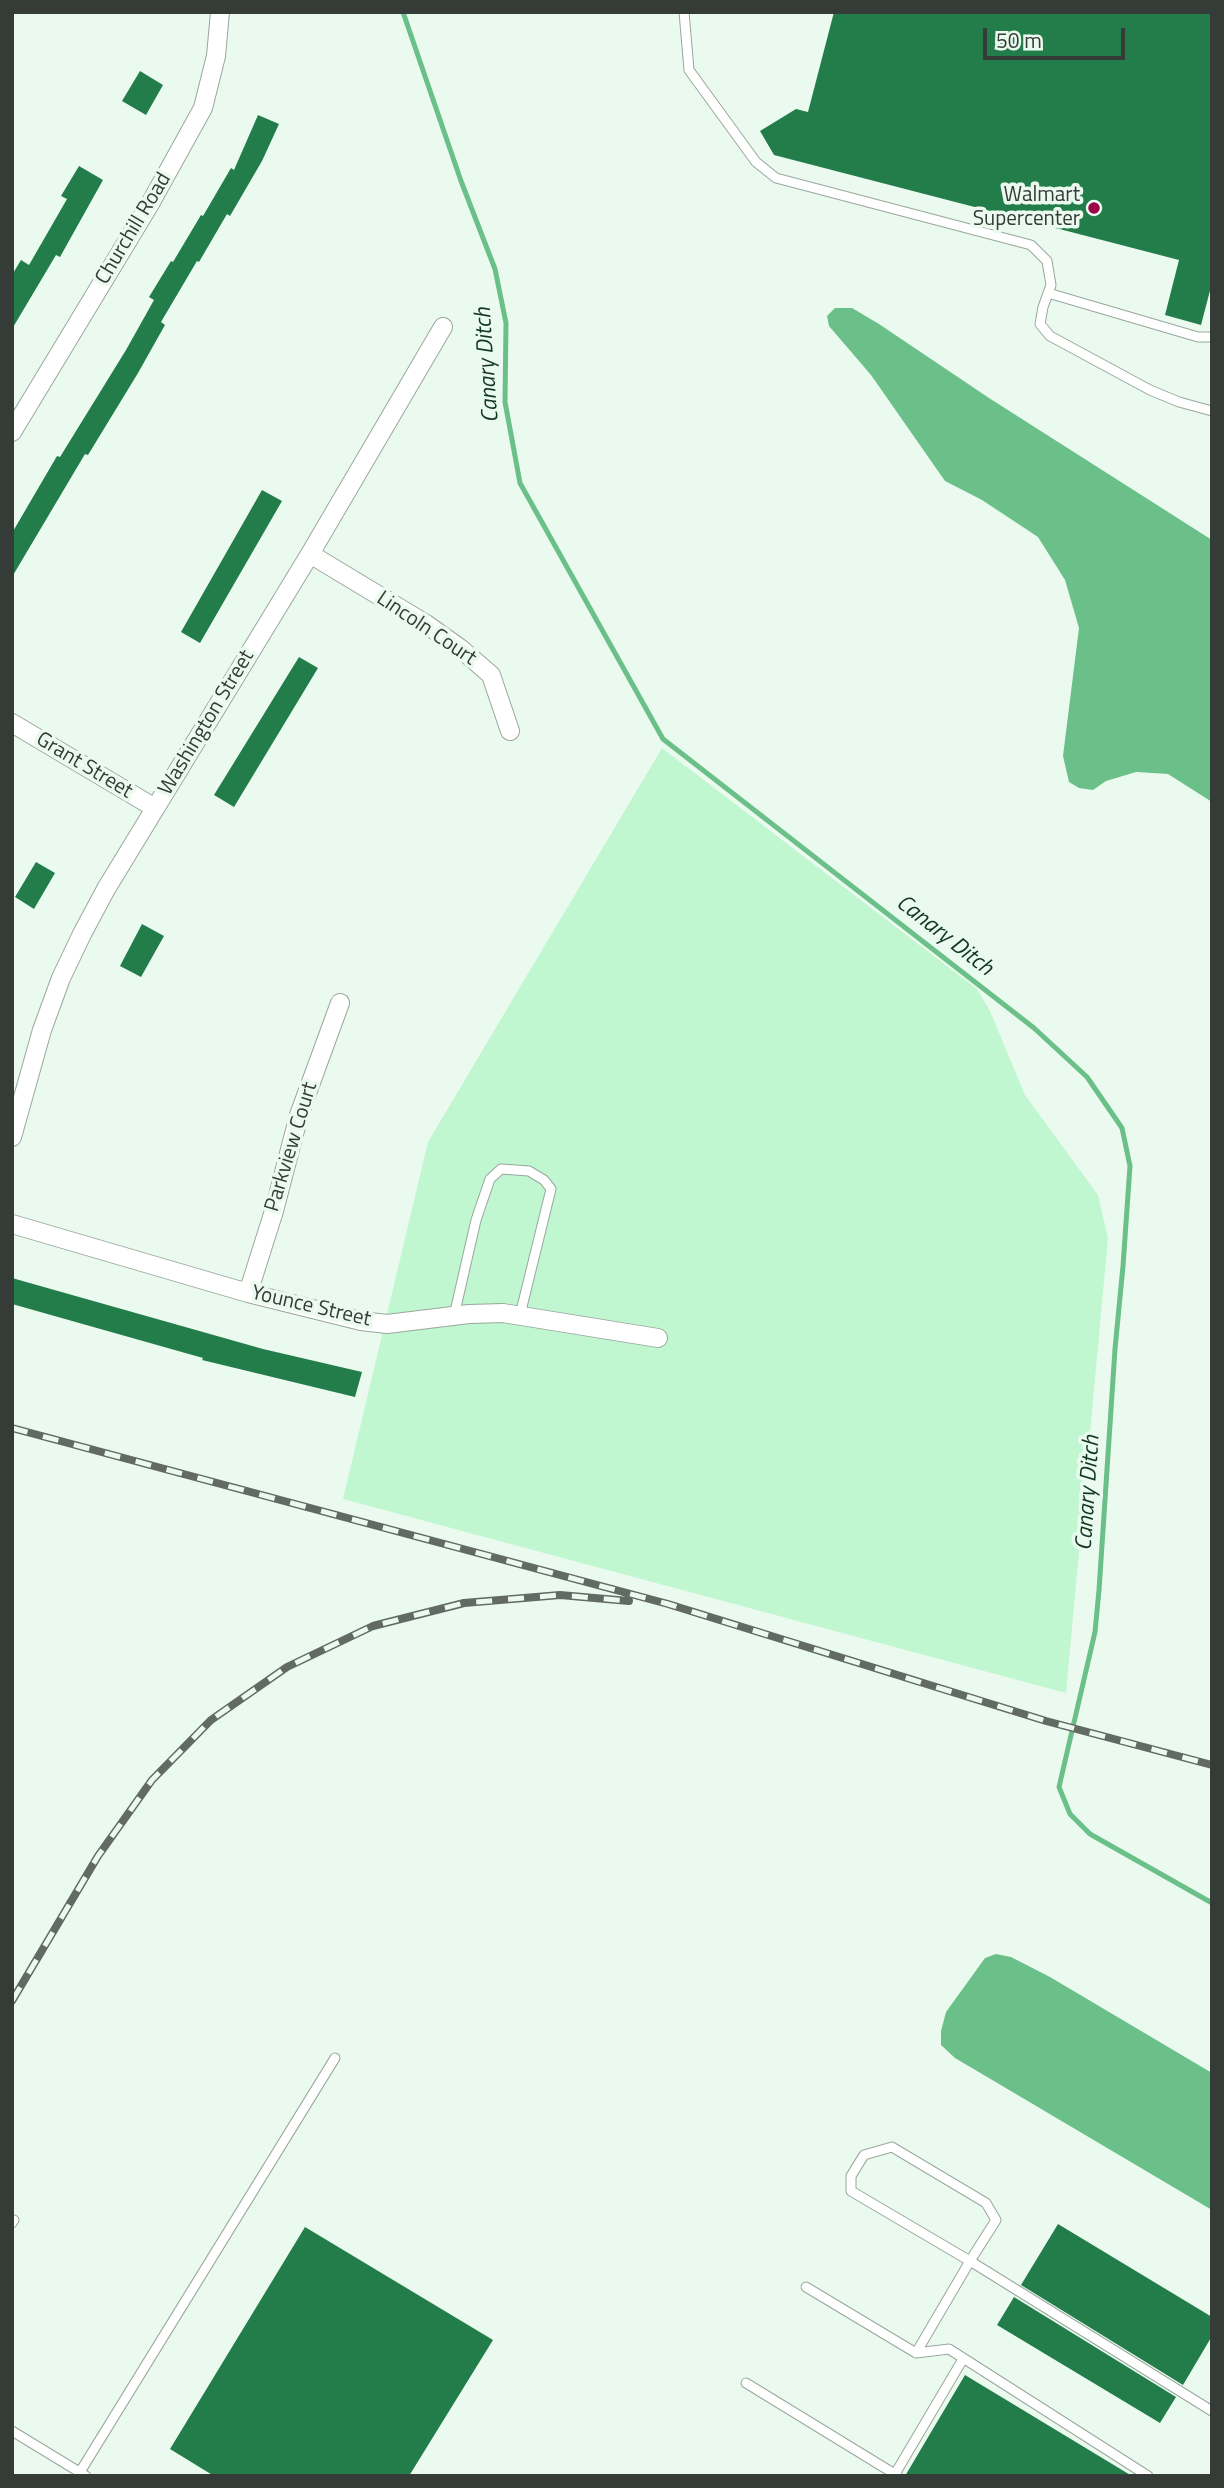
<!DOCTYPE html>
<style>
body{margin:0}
#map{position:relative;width:1224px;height:2488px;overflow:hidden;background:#ebfaef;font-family:"Titillium Web",sans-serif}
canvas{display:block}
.frame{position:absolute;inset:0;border:14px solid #353b36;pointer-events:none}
.scale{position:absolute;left:983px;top:28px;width:142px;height:32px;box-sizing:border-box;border:4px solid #353b36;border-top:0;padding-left:9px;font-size:21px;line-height:24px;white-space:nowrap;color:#353b36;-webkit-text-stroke:5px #ebfaef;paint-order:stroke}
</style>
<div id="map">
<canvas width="1224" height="2488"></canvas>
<div class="frame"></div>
<div class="scale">50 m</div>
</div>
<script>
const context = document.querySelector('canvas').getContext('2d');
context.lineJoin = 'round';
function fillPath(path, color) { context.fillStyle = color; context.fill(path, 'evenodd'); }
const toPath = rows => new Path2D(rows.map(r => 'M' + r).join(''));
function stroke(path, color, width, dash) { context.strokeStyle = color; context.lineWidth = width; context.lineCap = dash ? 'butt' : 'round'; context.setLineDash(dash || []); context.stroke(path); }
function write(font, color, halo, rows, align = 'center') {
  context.font = font + ' "Titillium Web",sans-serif'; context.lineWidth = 7; context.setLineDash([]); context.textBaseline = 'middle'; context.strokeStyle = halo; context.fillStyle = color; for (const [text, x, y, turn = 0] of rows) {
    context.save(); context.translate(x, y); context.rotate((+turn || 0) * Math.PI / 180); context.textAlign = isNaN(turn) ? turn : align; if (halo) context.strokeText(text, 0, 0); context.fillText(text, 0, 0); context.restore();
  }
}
fillPath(toPath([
 [662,748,977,989,990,1011,1025,1095,1098,1195,1108,1238,1066,1693,343,1499,428,1142]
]), '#c0f7d1');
fillPath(toPath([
 [835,308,852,308,879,324,989,398,1212,540,1212,802,1168,774,1136,772,1106,781,1093,790,1079,788,1069,782,1063,756,1079,628,1065,580,1038,537,982,500,945,481,871,375,829,326,827,316],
 [996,1954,1011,1957,1050,1977,1212,2073,1212,2210,955,2058,941,2045,941,2031,946,2012,985,1958]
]), '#6bc089');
stroke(toPath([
 [403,12,461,181,495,269,506,323,505,402,520,483,663,739,1034,1028,1087,1077,1122,1128,1130,1166,1123,1266,1115,1349,1099,1590,1095,1632,1059,1787,1070,1814,1090,1834,1212,1903]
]), '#6bc089', 5);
fillPath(toPath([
 [834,12,1212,12,1212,283,1201,325,1165,315,1179,260,774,155,760,131,796,109,808,112],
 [140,71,163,85,146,115,122,101],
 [258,115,279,124,262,161,230,216,227,214,199,262,197,261,161,322,165,325,138,373,88,455,85,454,12,577,12,533,57,456,60,457,126,350,154,300,149,297,171,261,173,262,201,215,203,216,231,168,234,170],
 [79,166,103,180,60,257,56,255,12,329,12,275,21,260,29,265,67,199,61,196],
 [262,490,282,501,200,643,181,632],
 [299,657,318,668,234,807,214,795],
 [36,862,55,873,34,909,15,897],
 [142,924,164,936,141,977,120,966],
 [12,1278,263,1349,362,1372,355,1397,202,1360,203,1358,12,1304],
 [1058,2224,1212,2317,1212,2336,1183,2385,1021,2285],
 [305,2227,493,2340,409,2476,214,2476,170,2449],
 [1014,2297,1176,2397,1160,2423,997,2325],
 [965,2375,1132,2476,905,2476]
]), '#237d4b');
const lane = toPath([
 [684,12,689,70,756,162,776,178,1031,245,1047,261,1051,285,1043,307,1040,324,1050,336,1150,390,1179,402,1212,411],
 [1048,293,1198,337,1212,337],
 [454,1316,476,1220,490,1179,501,1169,529,1171,544,1180,551,1189,520,1315],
 [12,2223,14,2220],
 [806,2287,916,2353,949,2349,1148,2476],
 [916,2353,970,2261,996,2220,986,2203,892,2147,864,2155,851,2176,851,2191,970,2261,1212,2411],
 [746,2383,898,2476],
 [12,2431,86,2476],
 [80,2472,335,2058],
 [895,2474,963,2359]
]);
const street = toPath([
 [12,432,151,202,203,108,216,56,220,12],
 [310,554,426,624,461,649,491,675,510,731],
 [12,723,155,808],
 [12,1137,42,1030,61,978,82,934,106,889,310,554,443,327],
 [12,1224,248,1293,361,1321,387,1324,469,1314,503,1313,658,1338],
 [248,1293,274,1211,299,1115,340,1003]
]);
stroke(lane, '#99a79d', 11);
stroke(street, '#99a79d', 20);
stroke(lane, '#fff', 9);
stroke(street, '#fff', 18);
const rail = toPath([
 [12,1428,668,1604,1046,1721,1212,1765],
 [12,2001,98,1856,152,1780,211,1720,287,1667,373,1626,464,1603,560,1595,629,1601]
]);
stroke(rail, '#626a64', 8);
stroke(rail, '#ebfaef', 5, [16]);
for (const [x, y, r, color] of [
 [1094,208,7,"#9e0249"]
]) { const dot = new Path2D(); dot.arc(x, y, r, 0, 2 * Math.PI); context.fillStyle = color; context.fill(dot); stroke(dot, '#ebfaef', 2.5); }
write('21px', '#353b36', '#ebfaef', [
 ["Walmart",1080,196],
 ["Supercenter",1080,220]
], 'right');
write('21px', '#353b36', '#ebfaef', [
 ["Churchill Road",134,229,-59],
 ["Lincoln Court",426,629,34],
 ["Washington Street",207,723,-59],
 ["Grant Street",84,766,31],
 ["Parkview Court",292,1147,-73],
 ["Younce Street",311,1307,13]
]);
write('italic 23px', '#123721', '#ebfaef', [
 ["Canary Ditch",488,365,-94],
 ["Canary Ditch",944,936,38],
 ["Canary Ditch",1089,1493,-86]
]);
</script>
